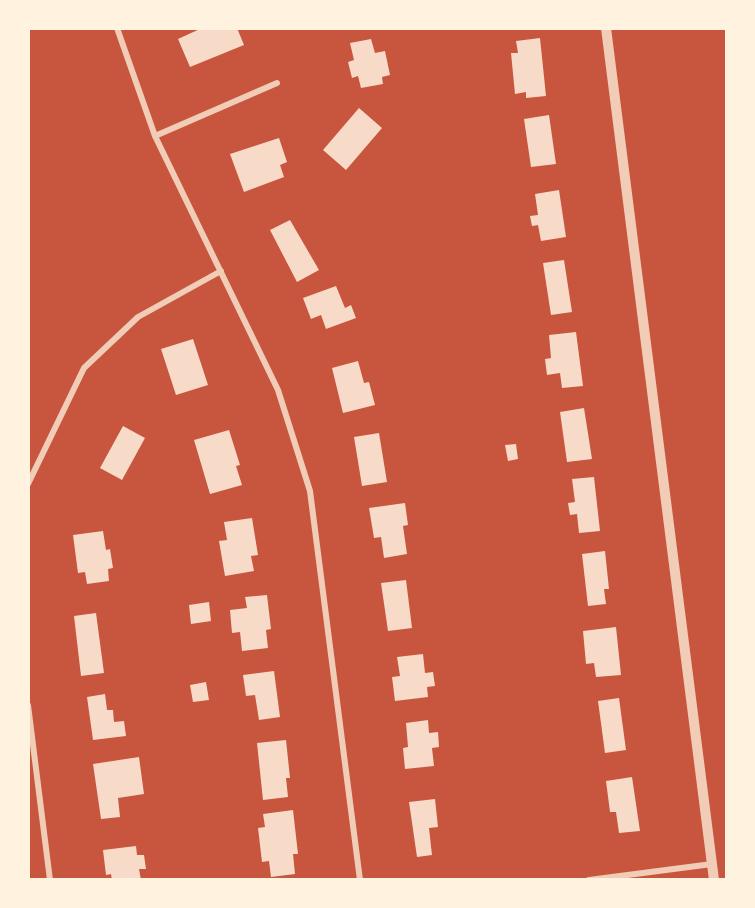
<!DOCTYPE html>
<style>
body{margin:0}
#map{position:relative;width:755px;height:908px;overflow:hidden;background:#c8553d;font-family:"Titillium Web",sans-serif}
canvas{display:block}
.frame{position:absolute;inset:0;border:30px solid #fff3e0;pointer-events:none}
</style>
<div id="map">
<canvas width="755" height="908"></canvas>
<div class="frame"></div>
</div>
<script>
const context = document.querySelector('canvas').getContext('2d');
context.lineJoin = 'round';
function fillPath(path, color) { context.fillStyle = color; context.fill(path, 'evenodd'); }
const toPath = rows => new Path2D(rows.map(r => 'M' + r).join(''));
function stroke(path, color, width, dash) { context.strokeStyle = color; context.lineWidth = width; context.lineCap = dash ? 'butt' : 'round'; context.setLineDash(dash || []); context.stroke(path); }
fillPath(toPath([
 [202,28,237,28,244,45,190,67,178,39],
 [540,38,546,96,526,98,526,92,515,94,511,53,518,53,516,41],
 [371,39,375,53,385,51,390,75,382,77,383,84,361,88,358,76,352,78,348,62,354,60,350,43],
 [359,108,382,128,346,170,323,150],
 [549,115,556,164,531,167,524,119],
 [279,138,287,162,280,165,284,177,244,192,230,154],
 [559,190,566,237,541,241,538,225,532,226,530,216,538,215,535,194],
 [290,220,319,270,297,282,270,230],
 [564,260,572,312,551,315,543,263],
 [336,286,345,308,351,305,356,318,326,329,321,315,311,319,303,298],
 [576,332,583,386,562,388,560,373,547,375,545,359,551,358,549,335],
 [193,339,208,385,176,395,161,349],
 [358,361,364,383,369,382,375,405,343,413,332,368],
 [584,408,592,459,567,462,560,412],
 [123,426,145,438,122,480,100,468],
 [229,430,240,465,236,466,242,485,210,494,194,440],
 [379,433,387,482,362,486,354,437],
 [516,444,518,459,508,461,505,445],
 [594,477,600,531,579,533,577,514,570,515,568,503,575,502,572,479],
 [405,503,408,525,403,526,407,554,384,558,381,537,374,538,369,508],
 [252,518,258,555,251,556,254,571,225,576,219,541,227,540,224,522],
 [103,531,106,550,110,549,113,568,108,569,109,581,87,584,85,572,78,573,73,535],
 [605,551,609,589,604,589,606,604,588,606,582,554],
 [406,580,412,628,388,631,381,583],
 [267,595,271,629,266,630,268,648,242,651,240,632,232,633,230,610,247,608,245,597],
 [209,602,211,621,191,624,189,605],
 [96,613,104,673,81,676,74,616],
 [616,627,621,675,596,677,594,663,586,664,583,631],
 [423,654,425,673,433,672,435,686,427,687,428,697,395,701,392,677,400,676,397,657],
 [274,671,280,717,259,720,255,695,246,696,243,675],
 [206,682,209,700,193,702,190,685],
 [105,694,107,710,113,710,114,722,124,721,126,736,93,740,87,697],
 [619,698,626,750,605,753,598,701],
 [428,720,429,733,438,732,439,747,432,748,434,766,405,769,403,748,408,747,406,723],
 [286,740,290,778,286,778,288,797,263,800,257,743],
 [139,757,144,794,118,798,120,817,101,819,93,764],
 [632,777,640,831,619,833,616,812,610,812,606,781],
 [435,799,438,827,429,828,432,855,417,857,409,802],
 [293,810,298,854,293,854,295,874,271,877,269,861,262,862,258,828,265,827,263,814],
 [136,846,137,855,144,855,146,869,139,869,141,880,112,880,111,874,106,875,103,850]
]), '#f7dbc8');
stroke(toPath([
 [117,28,155,136,278,390,310,491,360,880],
 [155,136,277,83],
 [28,484,84,368,138,317,221,271],
 [28,705,50,880],
 [589,880,712,864]
]), '#f1ccb7', 6);
stroke(toPath([
 [606,28,714,880]
]), '#f1ccb7', 10);
</script>
